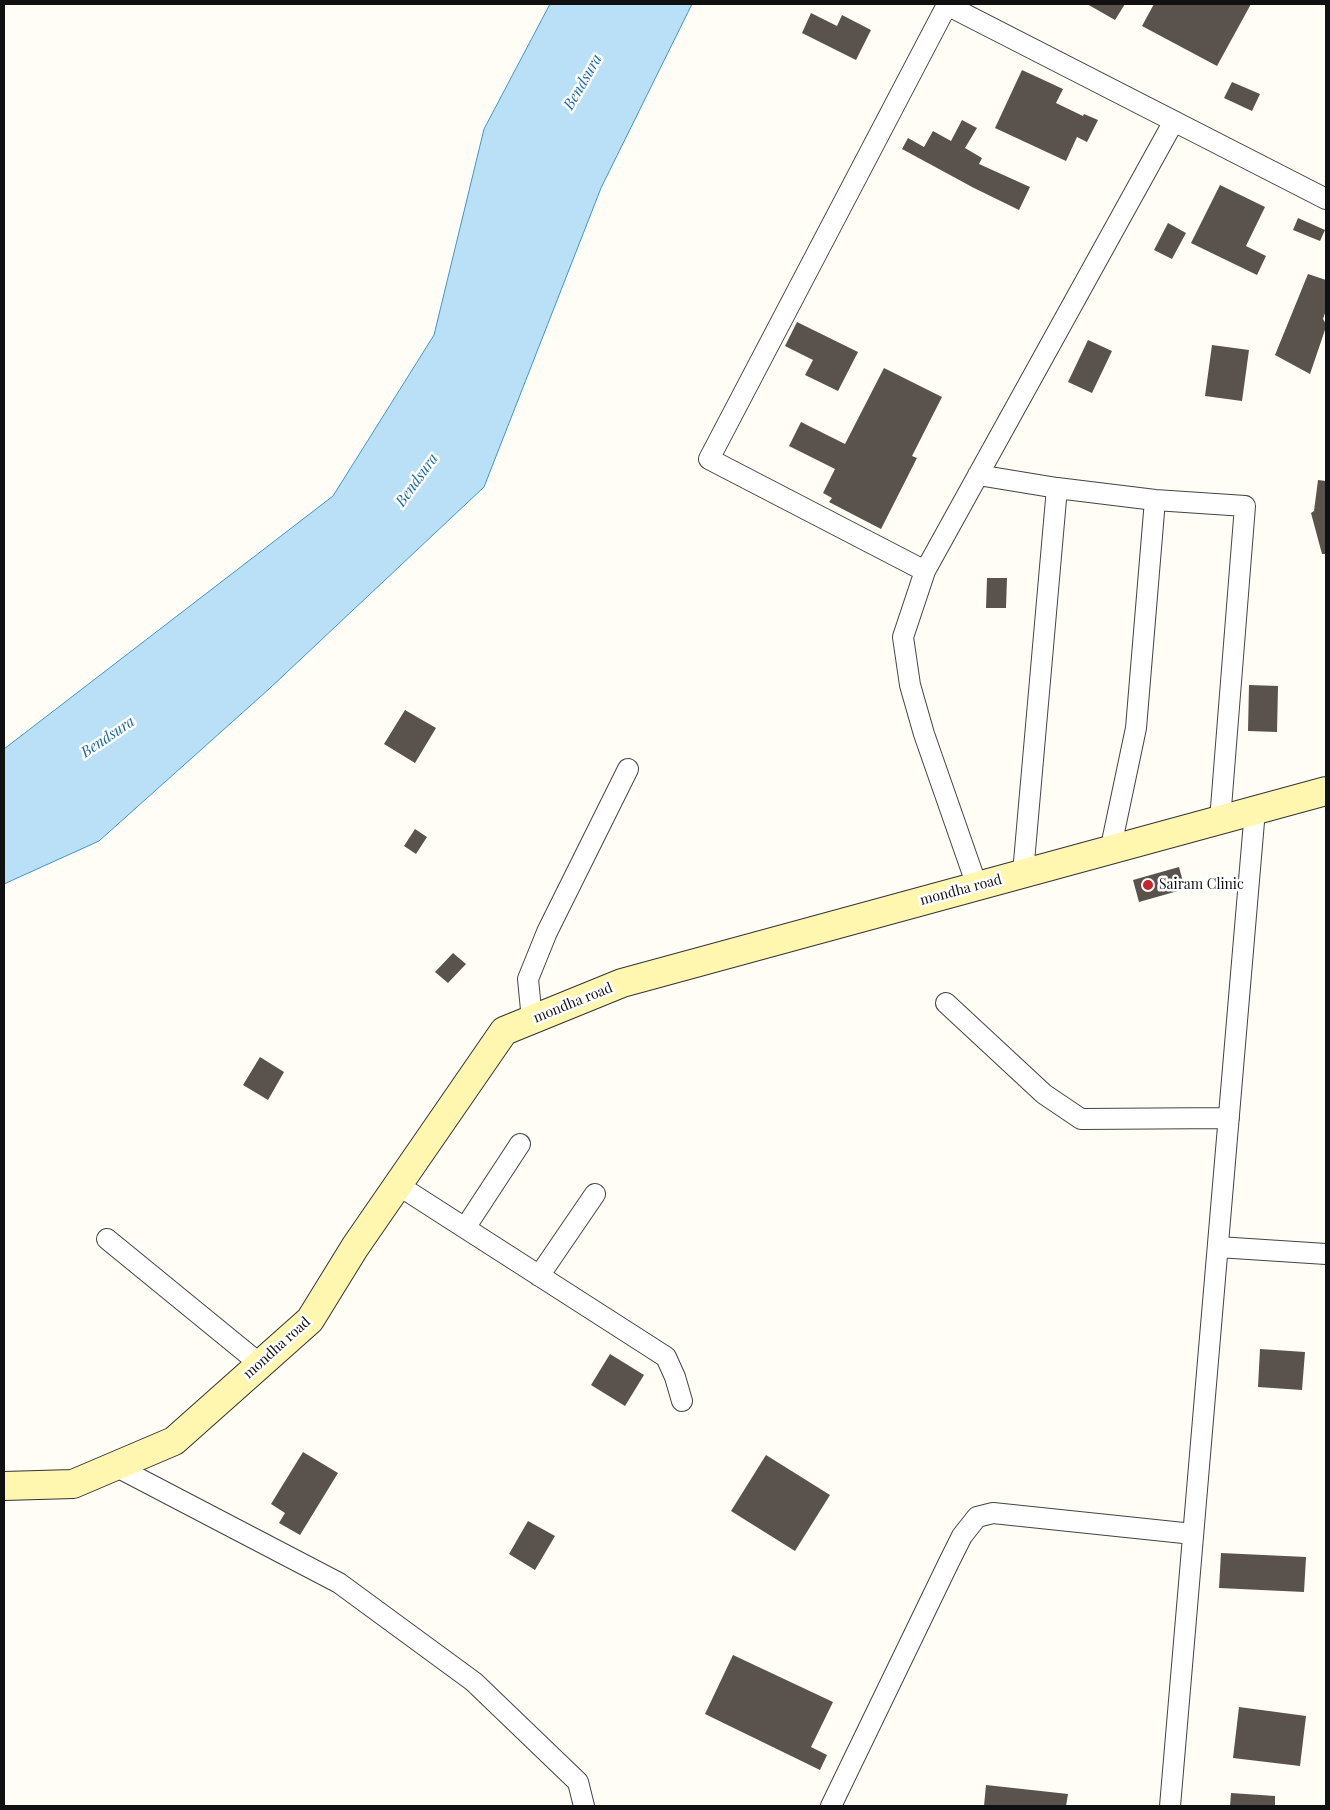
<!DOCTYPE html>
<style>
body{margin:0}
#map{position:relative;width:1330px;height:1810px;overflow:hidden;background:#fffdf5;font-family:"Playfair Display",serif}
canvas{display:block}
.frame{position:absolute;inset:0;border:5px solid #111;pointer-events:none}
</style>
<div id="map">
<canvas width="1330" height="1810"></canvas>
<div class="frame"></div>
</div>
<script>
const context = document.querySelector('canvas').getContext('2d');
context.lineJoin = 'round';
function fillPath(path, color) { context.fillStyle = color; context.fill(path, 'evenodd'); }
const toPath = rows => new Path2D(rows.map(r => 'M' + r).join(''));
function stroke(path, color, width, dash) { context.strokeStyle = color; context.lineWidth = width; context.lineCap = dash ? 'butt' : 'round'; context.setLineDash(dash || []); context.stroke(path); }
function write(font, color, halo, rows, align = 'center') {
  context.font = font + ' "Playfair Display",serif'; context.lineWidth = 5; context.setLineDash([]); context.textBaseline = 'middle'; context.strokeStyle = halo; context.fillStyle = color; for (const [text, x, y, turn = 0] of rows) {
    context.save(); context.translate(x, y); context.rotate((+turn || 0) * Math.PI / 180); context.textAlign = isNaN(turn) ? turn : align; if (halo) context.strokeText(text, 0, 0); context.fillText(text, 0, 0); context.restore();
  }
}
const water = toPath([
 [550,4,692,4,601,188,484,487,269,689,99,841,4,884,4,749,333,496,434,335,484,129,550,4]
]);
fillPath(water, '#b9e0f7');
stroke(water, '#3f96cf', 1);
fillPath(toPath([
 [1087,4,1125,4,1115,20],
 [1154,4,1251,4,1217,66,1142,26],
 [811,13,837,26,842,15,871,30,856,60,802,33],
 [1022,70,1063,89,1056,103,1083,116,1084,114,1098,120,1087,142,1077,137,1066,161,995,128],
 [1232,82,1260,94,1252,111,1224,98],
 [962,120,977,128,965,148,982,158,979,164,1030,187,1019,210,974,188,902,149,908,138,924,147,933,131,951,141],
 [1220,185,1265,207,1246,246,1266,256,1257,275,1191,243],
 [1298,218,1325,230,1320,241,1293,230],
 [1168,223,1186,233,1172,259,1154,250],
 [1308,274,1326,280,1326,310,1323,319,1326,324,1326,327,1310,374,1275,355],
 [797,322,858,352,838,391,805,375,813,360,785,346],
 [1088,340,1112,351,1092,393,1068,382],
 [1212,345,1249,350,1242,401,1205,396],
 [884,368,942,397,912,456,917,458,881,529,829,502,832,498,823,493,835,469,789,446,801,422,845,444],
 [1318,480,1326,481,1326,554,1322,554,1311,513,1314,511],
 [987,578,1007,578,1006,608,986,608],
 [1249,685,1278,686,1277,732,1248,731],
 [405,710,436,728,415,763,384,744],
 [415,829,427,837,416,854,404,846],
 [1179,867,1185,889,1139,902,1133,880],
 [453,953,466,964,448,983,435,972],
 [260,1057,284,1072,268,1100,243,1085],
 [1260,1349,1305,1352,1302,1390,1258,1387],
 [610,1354,644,1375,625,1406,591,1385],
 [303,1452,338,1473,300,1535,279,1523,285,1513,271,1504],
 [766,1455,830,1495,795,1551,731,1511],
 [528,1521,555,1536,535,1570,509,1554],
 [1221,1553,1306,1557,1304,1592,1219,1588],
 [733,1655,833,1702,811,1747,827,1755,820,1770,705,1714],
 [1239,1707,1306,1716,1300,1766,1233,1758],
 [986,1785,1068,1794,1066,1806,984,1806],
 [1231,1793,1275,1796,1275,1806,1230,1806]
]), '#5a524d');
const street = toPath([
 [978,475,1057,488,1155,500,1245,506,1220,820],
 [925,571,1174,121],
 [1113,849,1113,837,1136,728,1155,500],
 [1023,873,1057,488],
 [977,886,924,734,910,685,903,637,925,571,709,459,947,5,1326,199],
 [946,1003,1044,1094,1081,1119,1229,1118],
 [532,1020,528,979,547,932,628,769],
 [398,1185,666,1357,675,1377,682,1401],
 [465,1228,520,1144],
 [107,1239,260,1364],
 [1218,1247,1326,1254],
 [539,1276,595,1194],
 [115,1466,339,1583,474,1682,578,1782,584,1806],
 [831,1806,949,1562,962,1536,977,1517,993,1513,1193,1534],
 [1170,1806,1255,810]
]);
const secondary = toPath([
 [4,1486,73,1484,174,1441,310,1320,355,1247,504,1031,622,983,1326,791]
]);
stroke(street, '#444', 22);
stroke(secondary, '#333', 30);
stroke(street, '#fff', 20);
stroke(secondary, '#fff6b0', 28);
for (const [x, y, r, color] of [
 [1148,885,6,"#c4262e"]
]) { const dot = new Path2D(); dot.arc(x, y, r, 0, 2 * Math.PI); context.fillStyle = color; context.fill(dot); stroke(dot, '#fff', 2); }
write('14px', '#111', '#fff', [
 ["Sairam Clinic",1159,885]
], 'left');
write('14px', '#111', '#fff', [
 ["mondha road",961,890,-15],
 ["mondha road",573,1003,-22],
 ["mondha road",277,1348,-42]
]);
write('italic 15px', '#1768a6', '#fff', [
 ["Bendsura",583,82,-60],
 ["Bendsura",417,480,-54],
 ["Bendsura",108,737,-34]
]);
</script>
